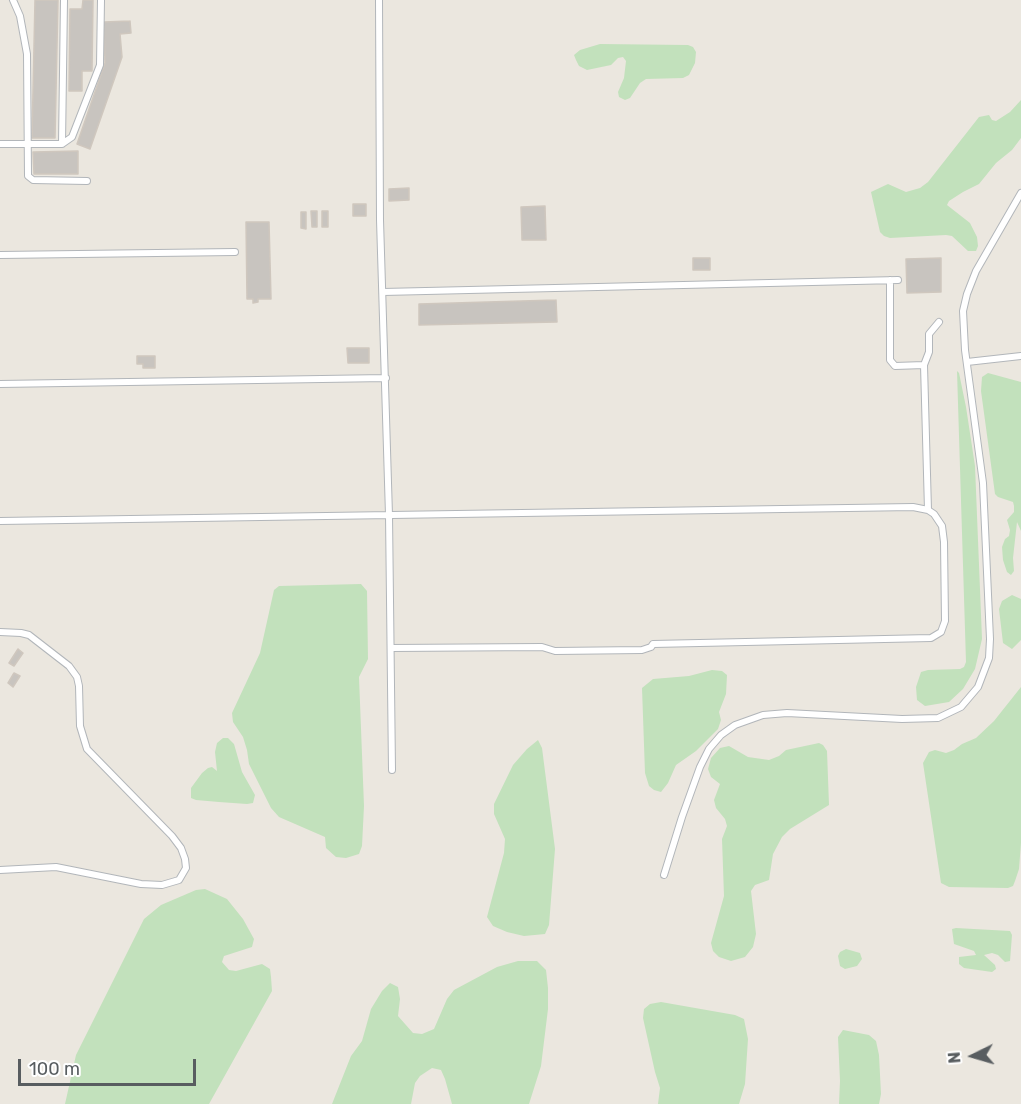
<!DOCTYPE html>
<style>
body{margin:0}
#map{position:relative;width:1021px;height:1104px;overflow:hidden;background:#ebe7df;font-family:Rubik,sans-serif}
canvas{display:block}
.north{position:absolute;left:943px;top:1026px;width:60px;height:60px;-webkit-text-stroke:4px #fff;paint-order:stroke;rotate:265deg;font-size:16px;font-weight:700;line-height:24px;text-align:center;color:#585d60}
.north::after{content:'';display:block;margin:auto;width:21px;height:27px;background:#585d60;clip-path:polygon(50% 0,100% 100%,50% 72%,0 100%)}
.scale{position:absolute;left:18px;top:1059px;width:178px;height:27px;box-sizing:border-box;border:3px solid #585d60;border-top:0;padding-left:8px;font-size:18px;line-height:21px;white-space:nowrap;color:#585d60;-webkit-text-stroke:4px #fff;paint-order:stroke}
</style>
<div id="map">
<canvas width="1021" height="1104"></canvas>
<div class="north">N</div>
<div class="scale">100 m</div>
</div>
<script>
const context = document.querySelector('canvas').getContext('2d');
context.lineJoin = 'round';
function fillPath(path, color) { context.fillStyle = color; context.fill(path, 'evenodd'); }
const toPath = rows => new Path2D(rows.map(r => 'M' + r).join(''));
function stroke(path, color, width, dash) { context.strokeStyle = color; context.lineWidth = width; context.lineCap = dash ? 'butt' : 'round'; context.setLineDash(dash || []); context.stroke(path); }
fillPath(toPath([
 [600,44,688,45,693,47,696,52,695,63,689,75,683,78,646,79,640,83,630,98,625,100,619,97,618,92,624,78,626,61,623,57,618,58,611,65,587,70,579,66,576,60,574,55,580,50],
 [1021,100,1021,138,1012,150,996,163,979,184,963,192,949,201,947,205,970,223,977,237,978,246,976,251,968,251,952,236,946,235,890,238,884,236,880,232,871,192,888,184,906,192,920,188,928,182,979,117,989,115,992,120,996,121,1010,112],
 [957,371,959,373,966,407,975,466,982,639,975,669,963,689,949,702,925,706,917,700,916,687,921,672,928,670,960,669,964,667,966,662],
 [988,373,1021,382,1021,531,1017,522,1013,558,1014,571,1011,575,1007,572,1003,560,1002,547,1005,539,1009,536,1010,530,1007,520,1014,512,1014,506,1013,502,998,497,995,494,981,391,982,377],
 [361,584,367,591,368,659,359,677,364,806,362,846,359,854,346,858,336,857,326,848,325,837,279,817,271,808,249,764,247,750,243,737,233,722,232,713,260,653,274,590,279,586],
 [1012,595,1021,599,1021,640,1012,649,1003,643,999,609,1002,601],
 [712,670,722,671,727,675,726,694,719,712,721,720,718,729,696,751,676,765,668,783,661,792,654,790,649,786,645,773,642,688,653,679,689,676],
 [1021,687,1021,843,1019,869,1015,881,1013,886,1008,888,949,887,941,883,923,763,929,752,935,750,946,753,954,750,962,744,976,738,994,721],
 [223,738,228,738,234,744,242,772,255,795,253,803,247,804,219,802,196,800,191,798,191,788,202,773,208,768,212,767,217,771,215,752,217,743],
 [538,740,542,748,555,849,549,925,545,934,524,936,507,932,493,926,487,917,504,853,505,839,494,814,494,804,513,765,527,749],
 [819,743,823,745,827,751,829,805,790,829,782,837,773,854,769,880,755,885,751,891,756,934,753,947,745,957,731,961,719,957,713,951,711,943,724,896,722,839,727,826,725,819,716,808,714,800,720,784,711,777,708,769,711,758,720,748,729,746,748,757,769,760,779,756,786,750],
 [205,889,227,899,243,919,254,939,252,947,224,956,222,962,229,970,236,971,262,964,270,969,271,977,272,991,209,1104,65,1104,76,1055,144,919,161,905,196,890],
 [956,928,1010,931,1012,935,1010,961,1005,962,998,955,992,953,984,955,995,965,996,969,992,972,964,968,959,964,959,957,976,955,974,951,954,944,952,929],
 [846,949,860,953,862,959,857,966,845,969,840,966,838,956,840,952],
 [518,961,537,961,546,970,548,988,548,1009,541,1066,529,1104,452,1104,445,1079,441,1070,432,1068,420,1076,415,1083,411,1104,332,1104,351,1056,362,1041,371,1009,382,991,390,983,398,987,400,999,398,1016,413,1033,422,1034,434,1029,447,999,454,990,497,967],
 [661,1002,735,1015,744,1019,748,1039,745,1084,739,1104,658,1104,660,1088,655,1072,643,1018,644,1009,650,1004],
 [843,1030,869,1035,876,1041,879,1055,881,1094,879,1104,839,1104,840,1081,838,1037]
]), '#c2e1bc');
const building = toPath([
 [35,0,58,0,55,138,32,138,35,0],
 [83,0,93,0,92,71,82,71,82,91,69,91,70,9,82,9,83,0],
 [130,21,131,33,120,34,122,57,90,149,77,144,105,63,104,22,130,21],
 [78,151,78,174,34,174,33,152,78,151],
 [409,188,409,200,389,201,389,189,409,188],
 [353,204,366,204,366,216,353,216,353,204],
 [545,206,546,240,522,240,521,207,545,206],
 [311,211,317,211,317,227,312,227,311,211],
 [322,211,328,211,328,227,322,227,322,211],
 [301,212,306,212,306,229,301,228,301,212],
 [246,222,269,222,271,299,258,299,258,302,253,303,253,299,247,299,246,222],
 [693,258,710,258,710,270,693,270,693,258],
 [941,258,941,292,907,293,906,259,941,258],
 [556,300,557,322,419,325,419,304,556,300],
 [347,348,369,348,369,363,348,363,347,348],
 [137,356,155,356,155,368,143,368,143,364,137,364,137,356],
 [18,649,23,653,14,666,9,663,18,649],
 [14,673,20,676,13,687,8,683,14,673]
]);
fillPath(building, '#c8c4bf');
stroke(building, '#cfc7be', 1.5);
const lane = toPath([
 [13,0,20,16,27,54,28,176,33,180,87,181],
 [379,0,380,220,389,515,392,770],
 [0,144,62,144,72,137,100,65,101,0],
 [62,144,64,0],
 [0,255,235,252],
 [890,280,890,360,895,366,924,365,928,510],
 [383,292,898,280],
 [967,362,1021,356],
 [924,365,929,352,929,334,939,322],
 [0,384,386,378],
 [0,521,913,507,928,510,934,514,942,526,944,542,945,621,941,632,931,638,653,644,651,647,642,650,555,651,542,647,391,648],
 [0,632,21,633,29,635,69,666,77,677,79,686,80,726,87,749,172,836,181,848,185,859,186,868,179,880,162,885,141,884,56,867,0,870],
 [664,875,682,817,700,767,709,749,721,735,735,725,763,715,787,713,902,719,938,718,961,707,978,687,989,658,990,639,983,483,965,350,963,311,967,294,976,271,1021,193]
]);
stroke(lane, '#b2b6ba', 8);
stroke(lane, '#fff', 6);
</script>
